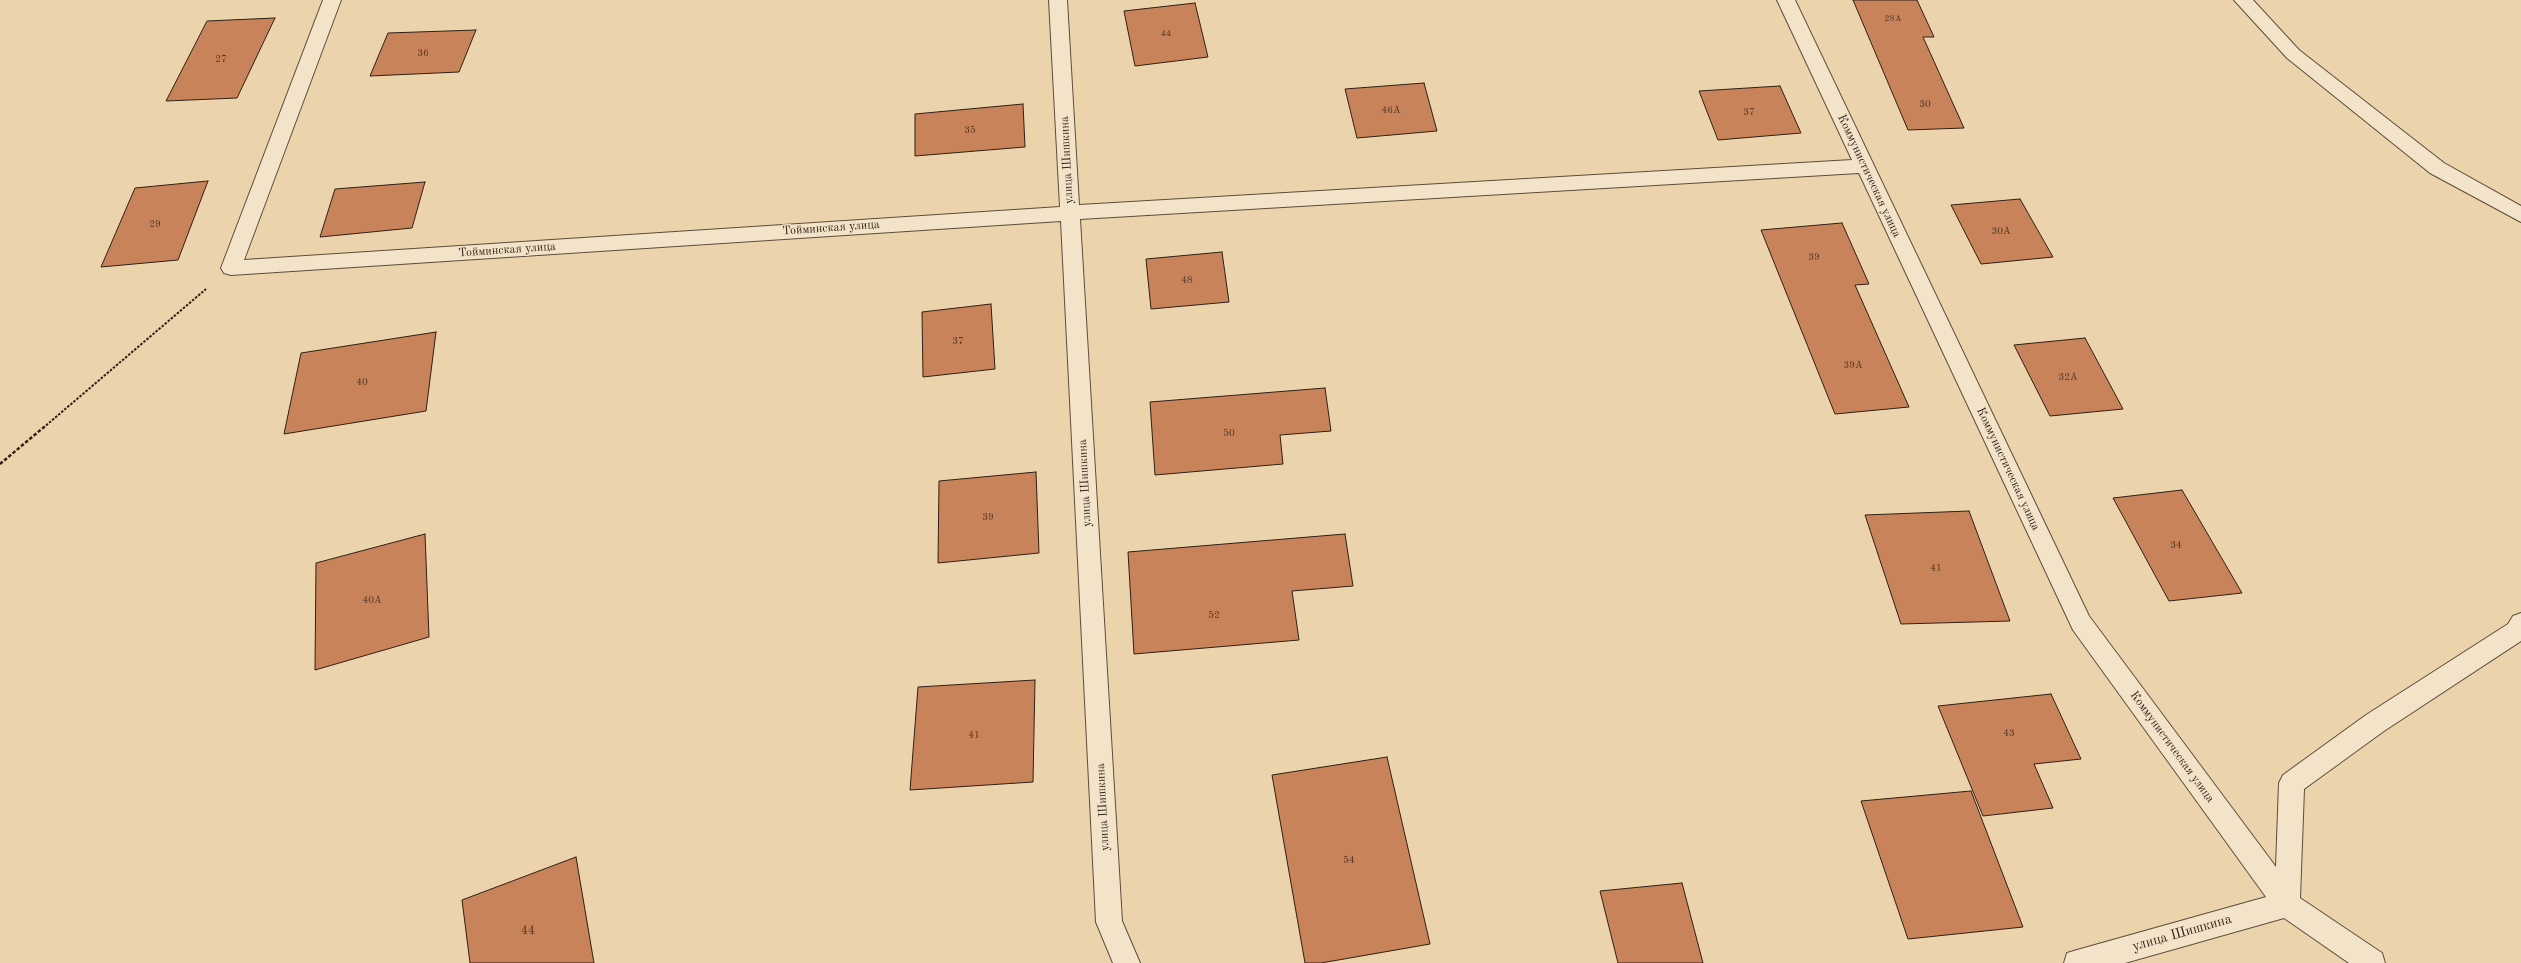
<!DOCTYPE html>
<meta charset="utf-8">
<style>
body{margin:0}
canvas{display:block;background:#ebd4ac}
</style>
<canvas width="2521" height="963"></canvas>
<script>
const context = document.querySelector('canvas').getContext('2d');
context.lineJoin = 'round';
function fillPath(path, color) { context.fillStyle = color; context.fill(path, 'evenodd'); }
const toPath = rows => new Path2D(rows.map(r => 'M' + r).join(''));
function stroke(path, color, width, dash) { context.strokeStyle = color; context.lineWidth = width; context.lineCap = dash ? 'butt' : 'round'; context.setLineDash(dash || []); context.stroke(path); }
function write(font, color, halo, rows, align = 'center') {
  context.font = font + ' "Old Standard TT",serif'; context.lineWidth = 3; context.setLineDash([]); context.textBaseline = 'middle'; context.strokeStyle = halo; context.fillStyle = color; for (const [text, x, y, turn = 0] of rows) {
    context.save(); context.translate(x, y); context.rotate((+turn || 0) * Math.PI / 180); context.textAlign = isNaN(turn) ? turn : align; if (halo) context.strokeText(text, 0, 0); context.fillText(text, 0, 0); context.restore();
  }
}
const building = toPath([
 [1853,0,1917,0,1934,37,1923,37,1964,128,1908,130,1853,0],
 [1195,3,1208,57,1135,66,1124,11,1195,3],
 [275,18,237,98,166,101,207,21,275,18],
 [476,30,459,72,370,76,388,33,476,30],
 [1424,83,1437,131,1357,138,1345,89,1424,83],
 [1780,86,1801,133,1718,140,1699,91,1780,86],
 [1023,104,1025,147,915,156,915,114,1023,104],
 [208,181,178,260,101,267,135,188,208,181],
 [425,182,412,228,320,237,335,189,425,182],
 [2020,199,2053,257,1981,264,1951,205,2020,199],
 [1842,223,1869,284,1855,285,1909,407,1835,414,1761,230,1842,223],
 [1222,252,1229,302,1151,309,1146,259,1222,252],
 [991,304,995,369,923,377,922,312,991,304],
 [436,332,426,411,284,434,301,353,436,332],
 [2085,338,2123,409,2050,416,2014,345,2085,338],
 [1325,388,1331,431,1280,435,1283,464,1155,475,1150,402,1325,388],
 [1036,472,1039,553,938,563,939,481,1036,472],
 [2182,490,2242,593,2169,601,2113,498,2182,490],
 [1969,511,2010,621,1901,624,1865,515,1969,511],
 [425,534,429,637,315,670,316,563,425,534],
 [1345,534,1353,586,1292,591,1299,640,1134,654,1128,552,1345,534],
 [1035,680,1033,782,910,790,918,687,1035,680],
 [2051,694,2081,759,2034,764,2053,808,1983,816,1938,706,2051,694],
 [1387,757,1430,944,1321,963,1305,963,1272,775,1387,757],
 [1971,791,2023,927,1908,939,1861,801,1971,791],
 [576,857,594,963,470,963,462,900,576,857],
 [1682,883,1703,963,1618,963,1600,891,1682,883]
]);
fillPath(building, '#c9835a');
stroke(building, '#2f1f16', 1);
const minor = toPath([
 [323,0,341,0,244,260,1060,207,1049,0,1067,0,1079,205,1852,160,1777,0,1795,0,2089,616,2276,867,2279,783,2283,775,2366,715,2508,624,2513,616,2521,613,2521,641,2384,731,2304,789,2300,898,2382,953,2385,963,2349,963,2284,918,2125,963,2064,963,2067,953,2077,950,2266,897,2073,630,1859,173,1080,219,1122,921,1140,963,1113,963,1096,922,1061,221,231,275,224,273,221,268,323,0],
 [2234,0,2253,0,2299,50,2444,163,2521,206,2521,222,2430,173,2287,58,2234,0]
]);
stroke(minor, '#5e4c3c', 2);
stroke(toPath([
 [43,428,206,289]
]), '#2f1f16', 2, [2.5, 1.5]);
stroke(toPath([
 [0,464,44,427]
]), '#2f1f16', 2.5, [3.5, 2]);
fillPath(minor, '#f2e3c9');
write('9px', '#563827', null, [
 ["28А",1893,19],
 ["44",1166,34]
]);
write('10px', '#563827', null, [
 ["36",423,53],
 ["27",221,59],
 ["30",1925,104],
 ["46А",1391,110],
 ["37",1749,112],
 ["35",970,130],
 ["29",155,224],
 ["30А",2001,231],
 ["39",1814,257],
 ["48",1187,280],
 ["37",958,341],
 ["39А",1853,365],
 ["32А",2068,377],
 ["40",362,382],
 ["50",1229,433],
 ["39",988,517],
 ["34",2176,545],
 ["41",1936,568],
 ["40А",372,600],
 ["52",1214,615],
 ["43",2009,733],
 ["41",974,735],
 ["54",1349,860]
]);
write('12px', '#2f1f16', '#f2e3c9', [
 ["улица Шишкина",1067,160,-93],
 ["Коммунистическая улица",1869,176,65],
 ["Тойминская улица",831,228,-4],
 ["Тойминская улица",507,250,-4],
 ["Коммунистическая улица",2008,469,65],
 ["улица Шишкина",1085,483,-93],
 ["Коммунистическая улица",2172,747,54],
 ["улица Шишкина",1103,807,-93]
]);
write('12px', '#563827', null, [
 ["44",528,931]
]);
write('14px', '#2f1f16', '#f2e3c9', [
 ["улица Шишкина",2182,933,-16]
]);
</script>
